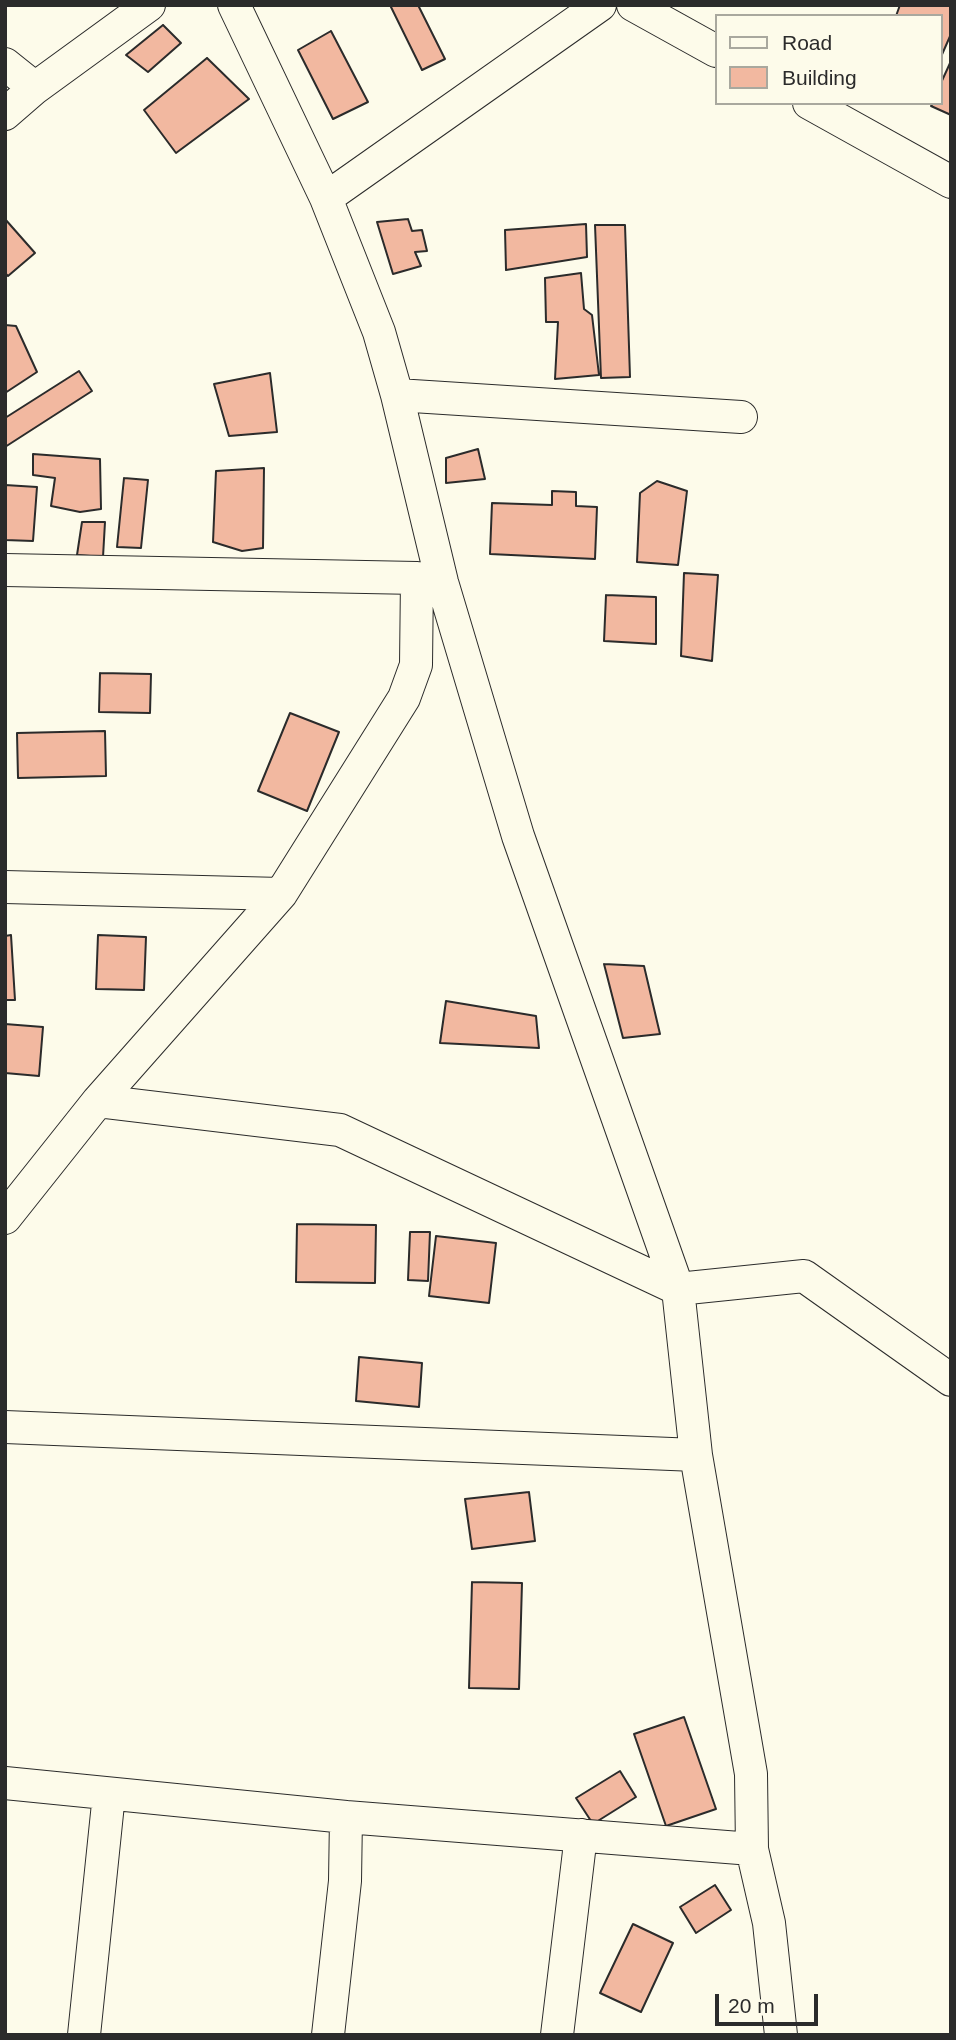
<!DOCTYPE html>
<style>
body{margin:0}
#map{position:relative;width:956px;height:2040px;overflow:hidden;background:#fdfbea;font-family:Helvetica,sans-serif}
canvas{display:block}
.frame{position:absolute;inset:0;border:7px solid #2b2b2b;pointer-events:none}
.legend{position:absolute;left:715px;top:14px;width:228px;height:91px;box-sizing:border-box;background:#fdfbea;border:2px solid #a9a89e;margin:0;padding:9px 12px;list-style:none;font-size:21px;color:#2b2b2b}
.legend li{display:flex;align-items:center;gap:14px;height:35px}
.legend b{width:35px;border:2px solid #a9a89e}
.scale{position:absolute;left:715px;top:1994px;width:103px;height:32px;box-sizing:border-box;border:4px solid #2b2b2b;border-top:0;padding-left:9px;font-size:21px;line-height:24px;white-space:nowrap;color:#2b2b2b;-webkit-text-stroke:5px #fdfbea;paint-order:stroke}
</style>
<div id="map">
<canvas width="956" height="2040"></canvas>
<div class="frame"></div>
<ul class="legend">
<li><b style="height:9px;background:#fdfbea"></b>Road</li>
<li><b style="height:19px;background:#f2b8a0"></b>Building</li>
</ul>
<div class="scale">20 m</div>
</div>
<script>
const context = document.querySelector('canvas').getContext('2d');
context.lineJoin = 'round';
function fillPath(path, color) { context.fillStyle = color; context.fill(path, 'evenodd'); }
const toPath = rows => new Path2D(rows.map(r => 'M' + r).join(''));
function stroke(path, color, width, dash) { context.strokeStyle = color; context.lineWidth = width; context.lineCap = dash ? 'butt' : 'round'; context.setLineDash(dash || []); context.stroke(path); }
const building = toPath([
 [390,5,418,5,445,59,422,70,390,5],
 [900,5,951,5,951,34,940,59,940,16,896,16,900,5],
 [163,25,181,43,148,72,126,55,163,25],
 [331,31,368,102,333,119,298,50,331,31],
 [207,58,249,99,176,153,144,110,207,58],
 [951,61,951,115,931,106,933,103,940,103,940,85,951,61],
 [5,219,35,253,8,276,5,273,5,219],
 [408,219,412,231,422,230,427,251,415,252,421,266,393,274,377,222,408,219],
 [586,224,587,257,506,270,505,230,586,224],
 [595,225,625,225,630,377,601,378,595,225],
 [581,273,584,309,592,315,599,375,555,379,558,322,546,322,545,278,581,273],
 [5,325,16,326,37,372,5,393,5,325],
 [79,371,92,391,5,447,5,418,79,371],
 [270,373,277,432,229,436,214,384,270,373],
 [478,449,485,479,446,483,446,458,478,449],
 [33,454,100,459,101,509,80,512,51,506,55,478,33,475,33,454],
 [264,468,263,548,242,551,213,542,216,471,264,468],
 [124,478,148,480,141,548,117,547,124,478],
 [657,481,687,491,678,565,637,562,640,493,657,481],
 [5,485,37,487,33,541,5,540,5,485],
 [552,491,576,492,576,506,597,507,595,559,490,554,492,503,552,505,552,491],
 [82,522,105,522,103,557,77,555,82,522],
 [684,573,718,575,712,661,681,656,684,573],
 [606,595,656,597,656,644,604,641,606,595],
 [100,673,151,674,150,713,99,712,100,673],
 [290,713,339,732,307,811,258,791,290,713],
 [105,731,106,776,18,778,17,733,105,731],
 [11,935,15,1000,5,1000,5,936,11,935],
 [98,935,146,937,144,990,96,989,98,935],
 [604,964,644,966,660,1034,623,1038,604,964],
 [446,1001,536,1016,539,1048,440,1043,446,1001],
 [5,1024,43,1027,39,1076,5,1073,5,1024],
 [297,1224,376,1225,375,1283,296,1282,297,1224],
 [410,1232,430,1232,428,1281,408,1280,410,1232],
 [436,1236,496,1243,489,1303,429,1296,436,1236],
 [359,1357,422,1363,419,1407,356,1401,359,1357],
 [529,1492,535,1541,472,1549,465,1499,529,1492],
 [472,1582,522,1583,519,1689,469,1688,472,1582],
 [684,1717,716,1809,666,1826,634,1734,684,1717],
 [620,1771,636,1797,593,1824,576,1798,620,1771],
 [715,1885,731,1910,696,1933,680,1907,715,1885],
 [633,1924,673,1943,641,2012,600,1993,633,1924]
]);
fillPath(building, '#f2b8a0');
stroke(building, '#2b2b2b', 2);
const minor = toPath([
 [234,5,326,198,379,332,397,395,442,582,518,836,678,1289,696,1455,751,1774,752,1849,769,1923,781,2035],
 [633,5,716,51],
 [5,64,35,88],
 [809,103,951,182],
 [5,114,35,88,149,5],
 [326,198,600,5],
 [397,395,741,417],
 [5,570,417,578,437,581],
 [5,887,281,894],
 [98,1101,340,1130,678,1289,804,1276,951,1380],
 [5,1218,98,1101,281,894,404,698,416,665,417,578],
 [5,1427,696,1455],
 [5,1783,346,1817],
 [84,2035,109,1794],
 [328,2035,345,1881,346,1817,752,1849],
 [557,2035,581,1835]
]);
stroke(minor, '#2b2b2b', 34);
stroke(minor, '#fdfbea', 32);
</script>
